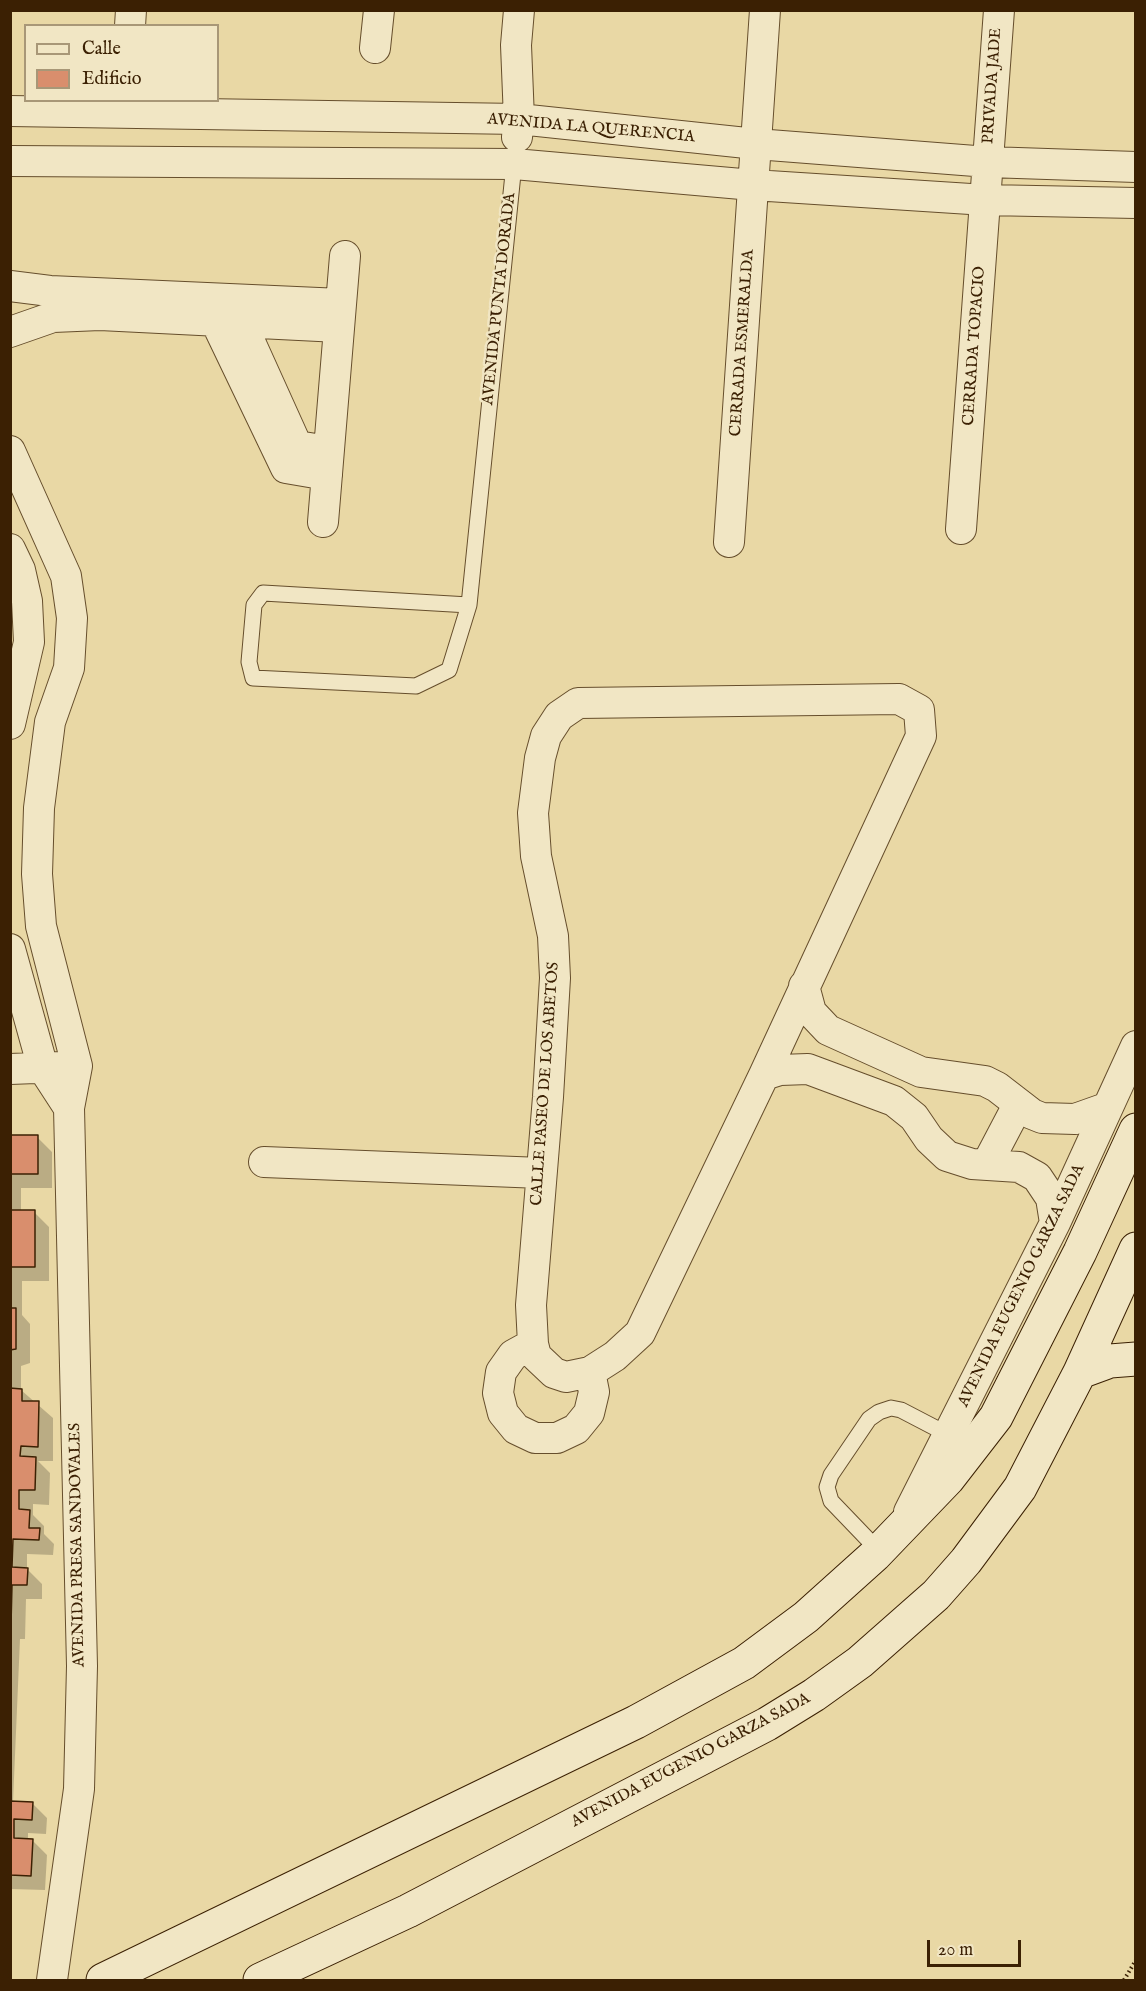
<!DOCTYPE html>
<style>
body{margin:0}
#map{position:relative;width:1146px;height:1991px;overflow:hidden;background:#e9d8a5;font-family:"IM FELL English",serif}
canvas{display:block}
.frame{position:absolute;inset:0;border:12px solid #3b2003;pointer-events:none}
.legend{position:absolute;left:24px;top:24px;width:195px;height:78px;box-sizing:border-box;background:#f1e6c4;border:2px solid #a89777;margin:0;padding:8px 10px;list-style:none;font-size:18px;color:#3b2003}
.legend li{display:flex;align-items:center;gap:12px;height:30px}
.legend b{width:30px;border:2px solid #a89777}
.scale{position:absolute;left:927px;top:1940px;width:94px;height:27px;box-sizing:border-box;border:3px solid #3b2003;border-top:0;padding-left:8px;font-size:18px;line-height:21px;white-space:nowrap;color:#3b2003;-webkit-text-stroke:4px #f1e6c4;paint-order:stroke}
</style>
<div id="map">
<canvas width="1146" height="1991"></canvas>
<div class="frame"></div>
<ul class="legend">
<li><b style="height:8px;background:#f1e6c4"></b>Calle</li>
<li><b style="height:16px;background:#d98e6d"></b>Edificio</li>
</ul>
<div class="scale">20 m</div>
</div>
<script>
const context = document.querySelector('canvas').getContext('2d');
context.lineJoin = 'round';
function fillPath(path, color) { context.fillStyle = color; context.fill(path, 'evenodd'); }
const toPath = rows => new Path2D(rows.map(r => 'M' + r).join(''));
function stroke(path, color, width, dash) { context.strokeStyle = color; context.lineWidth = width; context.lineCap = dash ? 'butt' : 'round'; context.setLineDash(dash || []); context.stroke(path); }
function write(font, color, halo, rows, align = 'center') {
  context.font = font + ' "IM FELL English",serif'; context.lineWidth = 5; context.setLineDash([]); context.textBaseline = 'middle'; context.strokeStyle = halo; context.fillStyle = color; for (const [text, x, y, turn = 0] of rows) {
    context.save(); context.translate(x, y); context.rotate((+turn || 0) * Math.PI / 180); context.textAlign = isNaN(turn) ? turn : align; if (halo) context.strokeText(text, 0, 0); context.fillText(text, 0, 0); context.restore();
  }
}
fillPath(toPath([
 [10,1137,37,1137,52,1152,52,1188,21,1188,21,1212,34,1212,49,1227,49,1281,22,1281,22,1315,30,1324,30,1363,21,1366,21,1390,53,1418,53,1461,38,1461,50,1473,49,1505,33,1504,33,1515,44,1526,44,1534,54,1544,53,1555,27,1554,27,1569,42,1584,42,1599,26,1599,25,1639,20,1639,13,1802,32,1803,47,1818,46,1834,28,1833,28,1840,32,1840,47,1855,45,1890,10,1889]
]), '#0003');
const building = toPath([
 [10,1135,38,1135,38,1174,10,1174,10,1135],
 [10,1210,35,1210,35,1267,10,1267,10,1210],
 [10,1308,16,1308,16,1349,10,1350,10,1308],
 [10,1388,22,1389,22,1401,39,1401,38,1447,21,1446,20,1456,36,1457,35,1490,19,1490,19,1509,30,1510,29,1528,40,1528,39,1540,13,1539,12,1567,28,1568,27,1585,12,1585,11,1625,10,1388],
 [10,1801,33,1802,32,1820,14,1819,14,1838,33,1839,31,1876,10,1875,10,1801]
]);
fillPath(building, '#d98e6d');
stroke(building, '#3b2003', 1.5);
const service = toPath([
 [469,605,263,593,254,605,249,662,253,678,416,686,449,670,469,605,514,164],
 [879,1551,831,1501,827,1487,831,1475,869,1419,879,1412,891,1408,901,1410,949,1435]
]);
const minor = toPath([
 [130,26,131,10],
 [375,48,379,10],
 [10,111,519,119,756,144,988,162,1136,167],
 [517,137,519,119,516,45,519,10],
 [10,161,514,164,753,185,986,200,1136,203],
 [10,286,50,291,341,304],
 [216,322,286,468,327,475],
 [241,322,297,446,328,451],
 [10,332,53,317,100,315,339,327],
 [10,451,66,576,72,618,69,668,50,722,39,808,37,874,41,926,77,1066,69,1108,82,1666,79,1789,52,1980],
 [323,522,345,256],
 [961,529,999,10],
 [729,542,765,10],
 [10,549,20,570,27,601,29,642,10,724],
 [899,699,919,710,921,736,764,1075,640,1333,615,1356,590,1372,566,1377,554,1373,536,1356,533,1344,531,1305,548,1097,555,978,553,936,536,856,533,813,540,758,546,736,559,716,578,703,899,699],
 [10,949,43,1068,69,1108],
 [804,986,811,1012,828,1030,921,1072,985,1081,997,1087,1032,1114,1042,1118,1075,1119,1106,1108],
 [10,1069,61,1067],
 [764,1075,780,1070,808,1069,894,1101,914,1117,929,1139,947,1156,972,1164,1019,1167,1037,1177,1051,1198,1055,1223],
 [264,1162,541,1173],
 [987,1164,1018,1105],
 [533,1344,513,1355,501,1372,498,1393,503,1413,516,1429,535,1438,557,1438,576,1429,589,1413,594,1392,590,1372],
 [909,1512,1055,1223,1136,1046]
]);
const secondary = toPath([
 [1080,1372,1110,1361,1136,1359],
 [103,1980,636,1722,744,1663,806,1617,875,1555,948,1479,996,1417,1080,1252,1136,1130],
 [260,1980,408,1911,767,1724,814,1695,860,1662,936,1595,966,1561,1020,1488,1080,1372,1136,1249]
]);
stroke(service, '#664e2c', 17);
stroke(minor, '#664e2c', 32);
stroke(secondary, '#3b2003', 35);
stroke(toPath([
 [1124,1980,1136,1960]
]), '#3b2003', 4, [1.5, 3]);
stroke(service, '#f1e6c4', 15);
stroke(minor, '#f1e6c4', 30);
stroke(secondary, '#f1e6c4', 33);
write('16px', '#3b2003', '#f1e6c4', [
 ["PRIVADA JADE",993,86,-86],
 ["AVENIDA LA QUERENCIA",591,129,5],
 ["AVENIDA PUNTA DORADA",500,299,-84],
 ["CERRADA ESMERALDA",743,343,-86],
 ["CERRADA TOPACIO",975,346,-86],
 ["CALLE PASEO DE LOS ABETOS",546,1084,-86],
 ["AVENIDA EUGENIO GARZA SADA",1022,1286,-64],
 ["AVENIDA PRESA SANDOVALES",78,1545,-91],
 ["AVENIDA EUGENIO GARZA SADA",691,1761,-28]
]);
</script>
